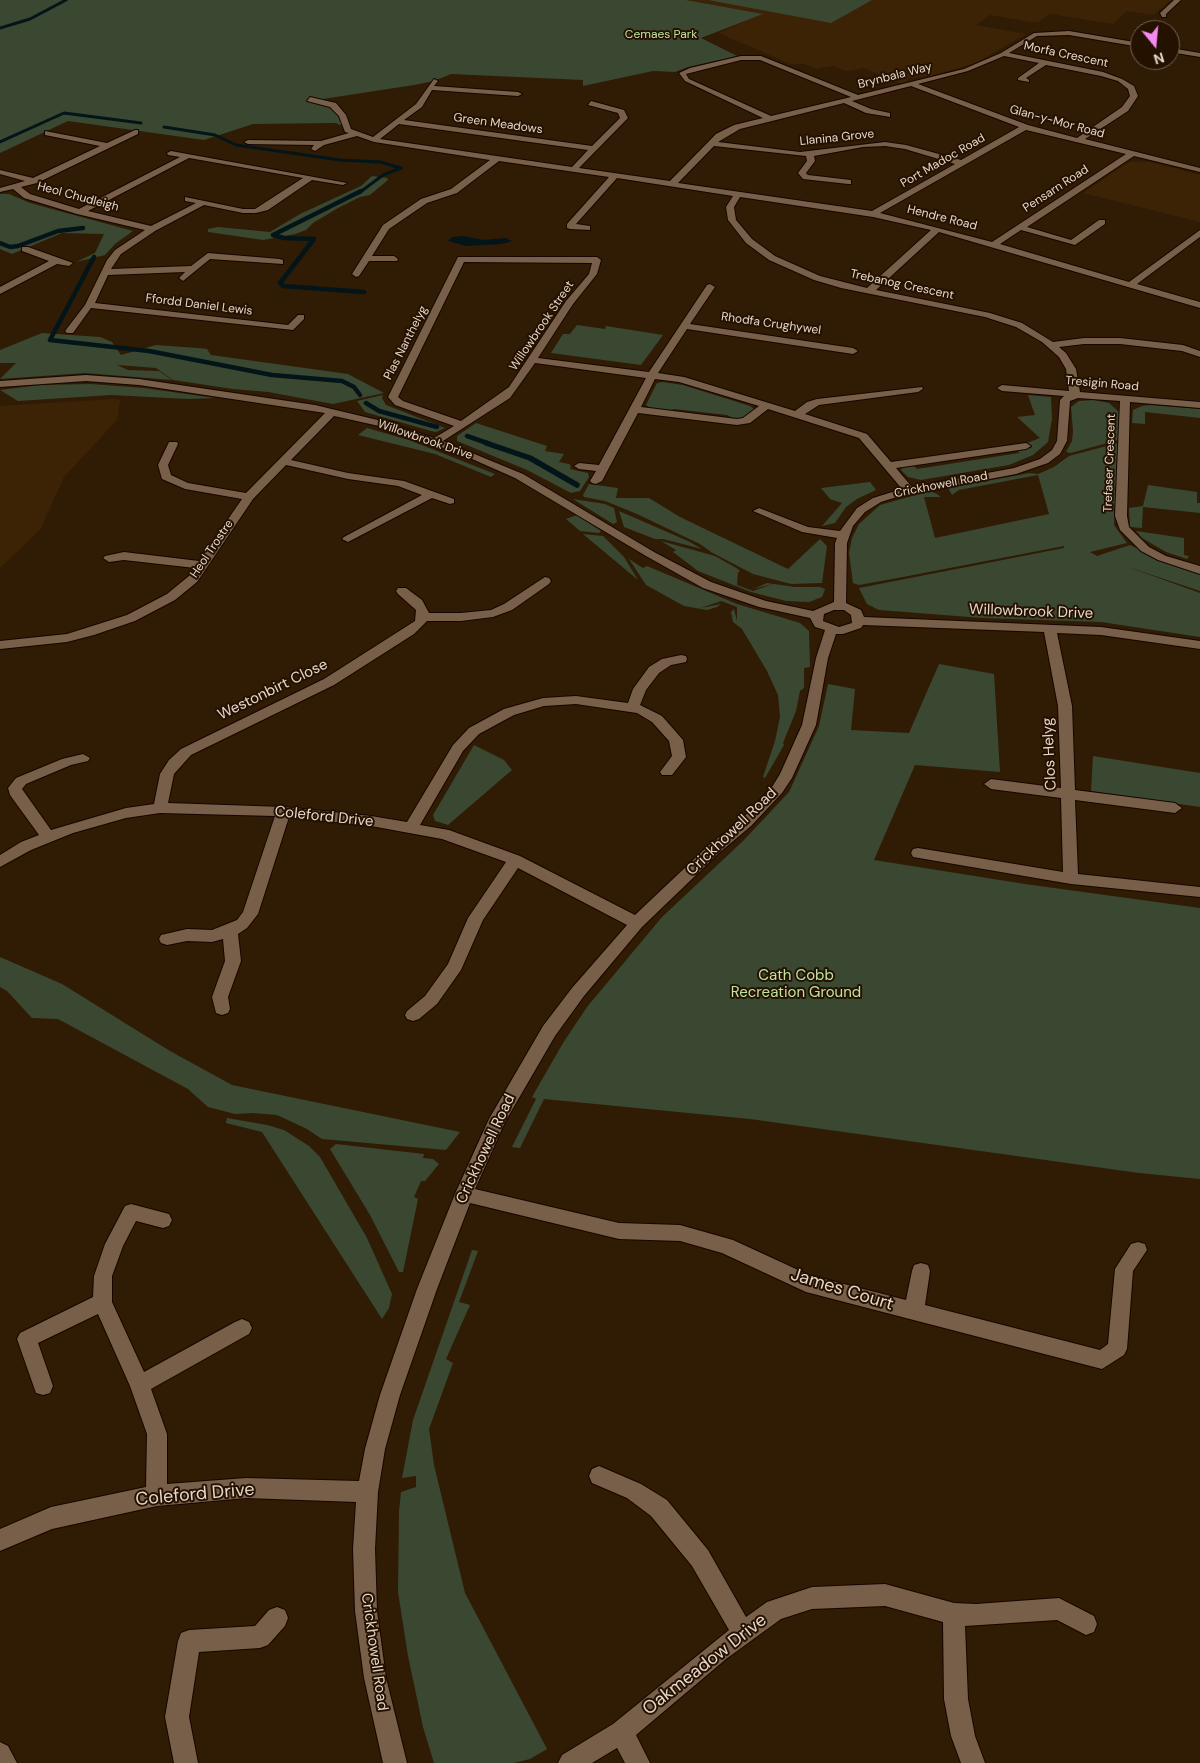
<!DOCTYPE html>
<style>
body{margin:0}
#map{position:relative;width:1200px;height:1763px;overflow:hidden;background:#301b05;font-family:"DM Sans",sans-serif}
canvas{display:block}
.north{position:absolute;left:1130px;top:20px;width:50px;height:50px;box-sizing:border-box;background:#251100;border:1px solid #726051;border-radius:50%;rotate:163deg;font-size:14px;font-weight:700;line-height:20px;text-align:center;color:#e5d7ca}
.north::after{content:'';display:block;margin:auto;width:18px;height:22px;background:#f489f0;clip-path:polygon(50% 0,100% 100%,50% 72%,0 100%)}
</style>
<div id="map">
<canvas width="1200" height="1763"></canvas>
<div class="north">N</div>
</div>
<script>
const context = document.querySelector('canvas').getContext('2d');
context.lineJoin = 'round';
function fillPath(path, color) { context.fillStyle = color; context.fill(path, 'evenodd'); }
const toPath = rows => new Path2D(rows.map(r => 'M' + r).join(''));
function stroke(path, color, width, dash) { context.strokeStyle = color; context.lineWidth = width; context.lineCap = dash ? 'butt' : 'round'; context.setLineDash(dash || []); context.stroke(path); }
function write(font, color, halo, rows, align = 'center') {
  context.font = font + ' "DM Sans",sans-serif'; context.lineWidth = 4; context.setLineDash([]); context.textBaseline = 'middle'; context.strokeStyle = halo; context.fillStyle = color; for (const [text, x, y, turn = 0] of rows) {
    context.save(); context.translate(x, y); context.rotate((+turn || 0) * Math.PI / 180); context.textAlign = isNaN(turn) ? turn : align; if (halo) context.strokeText(text, 0, 0); context.fillText(text, 0, 0); context.restore();
  }
}
fillPath(toPath([
 [686,0,1171,0,1153,15,1127,11,1113,24,1050,14,1038,22,1030,22,990,15,976,25,1026,34,976,63,931,76,908,78,907,82,900,83,864,68,846,71,833,66,816,69,805,64,790,64,719,33,762,14],
 [1129,162,1150,162,1200,175,1200,222,1083,193],
 [115,399,120,400,117,420,64,477,40,530,0,568,0,406]
]), '#3d2306');
fillPath(toPath([
 [0,0,686,0,763,14,701,38,737,56,688,67,675,72,653,71,583,86,583,80,451,74,434,81,414,85,323,99,338,113,342,124,340,125,336,123,253,124,204,140,68,121,0,153],
 [708,0,872,0,831,23],
 [372,176,387,178,388,180,370,195,360,197,338,208,313,223,306,230,295,234,263,240,208,232,208,229,218,227,270,232,300,214,361,186],
 [0,194,9,194,30,203,133,231,115,244,105,255,76,262,95,253,104,234,62,233,12,254,0,249],
 [577,325,605,329,606,326,663,335,641,365,551,353,563,334,570,334],
 [42,333,100,337,112,342,121,355,156,345,198,348,207,349,211,355,348,374,384,393,333,404,268,392,233,389,173,380,156,368,117,365,128,370,159,371,172,380,85,373,0,379,16,363,0,363,0,350],
 [663,382,683,385,750,406,754,409,744,417,735,419,727,415,674,409,668,411,650,408,646,405,657,383],
 [91,384,144,388,215,398,188,399,111,395,18,401,0,390,40,385],
 [383,395,382,398,386,405,445,428,436,432,431,431,365,412,357,401],
 [1028,395,1051,397,1052,419,1048,442,1033,455,1009,465,921,480,908,477,901,470,903,467,914,466,917,469,1019,453,1018,450,1032,448,1027,443,1040,438,1017,417,1035,415],
 [1094,400,1109,403,1119,412,1118,440,1071,453,1066,452,1072,441,1073,431,1071,407,1079,401],
 [1150,405,1200,409,1200,418,1145,412,1145,424,1132,423,1133,410,1142,406],
 [476,423,547,446,545,451,564,454,559,462,569,464,571,466,570,469,588,473,589,477,580,491,571,493,527,470,457,441,457,436],
 [367,428,409,440,495,474,491,477,435,454,358,435],
 [1118,443,1114,525,1127,543,1090,552,1097,556,1130,545,1161,560,1200,573,1200,591,1128,567,1200,593,1200,637,1101,622,982,618,879,610,867,604,859,588,1064,548,1064,546,903,577,859,585,853,583,849,553,852,538,859,524,880,505,930,491,937,494,941,497,924,497,935,538,1049,514,1038,475,959,490,952,495,948,488,1030,473,1038,474,1054,467,1069,456],
 [870,482,876,490,857,499,846,507,835,523,822,526,842,503,830,499,821,488],
 [589,484,618,488,616,498,649,498,680,517,788,569,820,539,827,546,822,583,791,584,753,574,711,552,700,544,637,514,605,501,584,497,583,495],
 [1148,485,1197,492,1197,503,1200,503,1200,513,1143,507,1142,528,1130,527,1129,508,1143,506],
 [573,499,605,504,614,508,617,522,613,524],
 [619,511,688,541,702,549,663,539,655,539,624,527],
 [577,515,601,531,599,533,580,531,566,519],
 [1136,531,1184,538,1184,555,1189,556,1187,559,1166,552,1142,538],
 [583,534,603,536,624,557,638,580],
 [661,541,715,556,738,569,740,572,738,572,737,585,753,591,773,584,753,589,767,583,795,587,820,587,825,589,824,592,822,597,809,602,786,601,751,592,698,571,673,552,676,550],
 [629,559,643,568,647,566,737,604,800,623,809,631,810,667,804,668,804,688,800,691,796,711,783,743,784,745,765,778,763,777,775,741,780,717,778,695,767,671,742,629,733,622,731,612,734,609,737,621,737,607,721,601,701,608,721,604,717,607,707,610,684,606,646,585],
 [939,664,994,674,1000,772,915,765,874,860,1025,884,1200,908,1200,1179,1139,1173,750,1119,544,1099,520,1148,512,1147,536,1099,532,1097,563,1043,587,1007,662,917,743,841,789,792,819,726,828,684,855,689,851,730,909,733],
 [474,745,504,760,512,770,448,825,435,821,433,815],
 [1093,756,1200,773,1200,807,1091,791],
 [0,957,62,984,170,1051,232,1085,460,1132,446,1150,322,1139,307,1129,277,1115,253,1113,235,1114,208,1107,188,1089,58,1019,32,1018,7,991,0,987],
 [227,1118,267,1125,284,1130,309,1146,320,1157,367,1238,392,1294,389,1308,382,1319,262,1132,226,1123],
 [336,1144,424,1154,423,1158,433,1159,439,1164,425,1181,421,1181,414,1197,418,1199,403,1272,399,1272,370,1215,330,1149],
 [472,1250,478,1251,459,1302,470,1305,446,1359,453,1363,429,1429,434,1465,465,1593,547,1749,530,1759,514,1763,434,1763,423,1727,408,1656,398,1592,399,1511,401,1492,416,1487,416,1476,402,1478,413,1420]
]), '#3a4831');
fillPath(toPath([
 [464,236,483,240,506,238,512,241,502,244,466,246,448,241,452,237]
]), '#031519');
stroke(toPath([
 [0,28,30,19,66,0],
 [164,127,215,135,236,145,340,160,380,162,401,168,383,175,359,193],
 [0,142,64,113,141,123]
]), '#031519', 3);
stroke(toPath([
 [361,191,273,235,284,238,314,239,280,283,283,286,364,292],
 [0,243,10,247,18,246,58,231,83,228],
 [94,257,50,340,149,351,272,375,342,381,354,387,360,395],
 [366,403,379,411,437,427],
 [467,436,490,444]
]), '#031519', 4.5);
stroke(toPath([
 [486,443,530,458,577,485]
]), '#031519', 5.5);
const minor = toPath([
 [1174,0,1181,0,1166,14,1166,17,1162,17,1160,13,1174,0],
 [1069,31,1140,43,1140,47,1069,35,1037,36,1009,53,1103,72,1122,79,1134,86,1138,96,1128,111,1085,139,1200,168,1200,172,1134,156,1027,227,1071,240,1099,220,1105,220,1105,224,1075,245,1021,230,1000,244,1129,282,1200,230,1200,237,1137,284,1200,302,1200,308,939,232,876,290,990,313,1022,323,1053,342,1084,338,1120,338,1183,345,1200,351,1200,357,1182,351,1120,344,1084,344,1059,347,1066,353,1076,369,1080,392,1200,402,1200,408,1130,402,1127,516,1129,527,1149,547,1166,556,1200,566,1200,574,1158,560,1141,551,1120,530,1115,516,1120,401,1078,398,1070,401,1067,441,1060,454,1048,463,1016,474,900,496,881,502,865,512,853,526,847,543,846,603,861,610,864,617,1101,627,1200,641,1200,649,1101,635,1057,633,1072,706,1075,790,1175,803,1182,808,1175,813,1075,800,1078,874,1200,887,1200,897,1071,884,913,857,911,853,913,849,918,848,1063,872,1061,798,991,789,984,784,991,779,1061,788,1058,706,1044,632,863,625,861,628,843,634,836,634,828,658,816,725,792,778,782,793,751,826,719,853,642,927,584,996,555,1036,505,1122,475,1189,619,1223,680,1225,733,1240,809,1275,906,1300,912,1271,914,1265,921,1263,928,1265,930,1271,925,1305,1100,1350,1108,1344,1115,1269,1131,1244,1138,1242,1145,1244,1147,1250,1133,1271,1127,1349,1124,1355,1102,1369,806,1292,722,1253,680,1241,619,1239,470,1203,437,1289,400,1395,385,1449,378,1492,375,1549,377,1611,386,1678,407,1763,383,1763,364,1678,355,1611,353,1549,356,1502,246,1498,157,1506,52,1529,0,1551,0,1529,51,1507,146,1487,147,1434,130,1386,98,1314,38,1343,53,1386,50,1393,43,1395,36,1393,17,1339,20,1333,93,1297,94,1276,105,1244,125,1206,131,1204,169,1214,172,1220,169,1226,163,1228,136,1221,123,1246,112,1276,112,1302,144,1372,235,1322,242,1319,249,1322,252,1328,249,1334,151,1389,167,1434,167,1484,246,1478,359,1481,365,1449,380,1395,417,1289,455,1194,489,1119,543,1026,572,988,627,925,518,868,483,920,461,970,437,1004,419,1019,413,1021,407,1019,405,1015,407,1011,425,996,448,964,468,918,506,862,442,839,371,826,289,817,258,914,247,928,238,934,241,961,228,997,230,1009,228,1013,222,1015,216,1013,212,997,225,961,223,939,212,942,187,941,167,945,161,943,159,939,161,935,187,929,212,930,237,920,243,912,275,816,160,813,126,818,73,833,31,850,0,867,0,855,21,842,39,835,10,795,8,788,16,778,62,759,83,754,90,758,88,761,71,765,26,784,22,789,51,830,126,808,154,804,160,774,169,760,181,749,324,679,415,621,416,610,398,594,396,591,398,588,406,588,422,600,429,613,461,613,491,610,504,604,545,577,549,578,551,581,549,584,512,610,493,617,461,621,427,621,414,634,334,685,191,755,174,774,168,803,284,807,371,816,407,822,453,745,469,728,504,709,543,698,576,696,628,703,633,689,649,667,662,659,681,655,686,656,687,659,686,662,671,665,659,673,646,690,640,705,662,716,683,740,686,757,672,775,662,775,660,772,672,756,669,741,652,722,637,713,576,704,544,706,514,715,479,734,463,751,420,825,449,830,520,856,635,915,709,845,741,820,772,787,780,774,802,725,816,658,825,630,815,627,810,618,759,607,703,588,646,556,515,478,463,455,379,426,334,416,291,460,348,473,404,481,454,499,454,503,450,504,432,498,348,542,342,539,344,537,422,495,398,486,348,479,286,465,253,499,197,582,175,600,135,621,94,635,67,642,0,649,0,641,67,634,127,615,167,594,189,576,195,568,124,560,109,562,103,558,105,556,124,552,199,561,242,499,185,489,162,479,158,465,169,442,177,442,178,444,168,465,171,475,188,483,246,493,325,413,139,385,86,381,0,387,0,381,86,375,139,379,315,405,386,422,434,438,454,426,395,405,388,397,458,257,597,257,601,260,597,274,573,304,538,358,649,372,707,285,710,284,715,287,690,324,853,348,858,351,853,354,687,329,658,373,684,377,795,411,807,402,817,399,922,387,923,389,918,392,819,405,805,414,867,434,891,462,1026,443,1031,446,1026,449,896,468,912,487,1014,468,1040,459,1052,450,1057,441,1060,400,1064,396,1002,391,997,388,1002,385,1069,391,1066,369,1059,357,1042,342,1016,327,985,317,841,288,814,280,769,260,746,243,728,220,726,207,733,196,617,178,576,224,590,226,590,230,570,229,567,228,567,224,609,177,499,161,457,193,427,203,389,229,372,256,394,256,398,259,397,261,369,261,359,276,356,277,352,274,383,225,421,199,451,189,490,160,374,142,357,136,324,145,315,151,311,149,314,145,248,144,244,142,248,140,321,141,349,133,345,132,339,116,330,107,307,101,310,97,336,103,346,115,351,129,373,137,416,104,434,79,438,81,434,86,518,92,522,94,518,96,432,90,422,107,404,120,592,146,620,118,618,113,588,105,591,101,624,110,628,118,579,168,670,181,716,134,734,125,763,118,685,81,679,73,690,68,741,56,761,56,858,95,964,69,1001,53,1034,33,1069,31],
 [1004,56,1039,63,1018,78,1018,80,1029,82,1029,80,1026,78,1046,65,1101,76,1118,81,1128,89,1130,96,1122,107,1077,138,1028,125,918,84,968,71,1004,56],
 [741,60,760,60,851,97,771,116,689,79,686,74,741,60],
 [911,86,1019,127,961,160,906,145,885,142,800,152,718,142,740,129,844,103,866,113,890,117,890,113,871,109,852,101,911,86],
 [399,124,588,150,572,167,380,139,399,124],
 [1026,130,1126,154,992,242,880,213,1026,130],
 [714,146,806,156,807,161,798,173,803,179,848,184,851,184,851,180,808,175,806,173,815,161,814,156,863,147,885,146,905,149,955,164,872,211,678,183,714,146],
 [740,197,873,217,931,230,867,288,820,276,775,256,752,239,736,220,734,207,740,197],
 [464,262,592,263,589,274,566,301,509,387,461,421,403,401,398,397,464,262],
 [535,363,646,378,599,465,579,463,574,466,579,469,596,471,590,481,592,483,596,484,602,481,638,413,737,425,750,423,768,409,859,438,902,489,873,498,857,508,840,531,808,527,759,508,753,511,802,532,837,538,835,543,834,602,813,611,766,601,711,582,654,552,523,474,443,441,510,398,535,363],
 [655,379,679,382,759,406,743,418,737,419,641,407,655,379],
 [834,610,844,610,851,615,852,623,839,627,823,621,824,614,834,610],
 [1170,48,1200,53,1200,57,1170,52,1170,48],
 [135,130,138,130,138,134,37,183,21,187,30,194,79,209,180,157,168,155,167,153,171,151,347,183,343,185,312,180,268,210,256,213,243,213,204,205,155,231,121,254,111,269,191,266,208,253,280,259,283,260,283,264,210,259,183,281,179,278,185,272,108,275,95,303,288,325,298,315,304,315,304,319,293,330,91,308,73,333,67,333,65,331,85,305,107,260,115,250,145,230,77,214,24,198,13,189,0,192,0,188,25,181,0,174,0,170,33,178,100,146,45,135,45,131,107,143,135,130],
 [189,158,303,178,255,209,243,209,185,197,185,201,196,203,151,226,88,211,189,158],
 [22,247,28,247,73,263,69,266,57,264,0,294,0,287,49,261,22,251,22,247],
 [599,1466,641,1484,667,1500,708,1550,746,1617,767,1602,812,1587,885,1584,954,1603,976,1604,1059,1598,1094,1616,1097,1624,1094,1632,1086,1635,1057,1620,965,1626,968,1699,975,1736,985,1763,961,1763,951,1736,944,1699,943,1622,885,1606,812,1609,781,1619,726,1659,636,1735,650,1763,625,1763,617,1748,592,1763,558,1763,562,1755,613,1724,729,1630,692,1566,651,1516,627,1498,592,1483,589,1476,592,1469,599,1466],
 [277,1607,285,1610,288,1618,285,1626,268,1645,260,1648,199,1652,189,1717,198,1763,174,1763,165,1717,178,1641,181,1633,189,1630,255,1626,269,1610,277,1607],
 [0,1742,8,1746,17,1763,0,1763,0,1742]
]);
stroke(minor, '#170500', 2);
fillPath(minor, '#785f49');
write('12px', '#bde4a1', '#251100', [
 ["Cemaes Park",661,35]
]);
write('12px', '#e5d7ca', '#251100', [
 ["Morfa Crescent",1066,55,12],
 ["Brynbala Way",895,76,-14],
 ["Glan-y-Mor Road",1057,122,15],
 ["Green Meadows",498,124,8],
 ["Llanina Grove",837,138,-6],
 ["Port Madoc Road",943,161,-30],
 ["Pensarn Road",1056,189,-33],
 ["Heol Chudleigh",78,197,15],
 ["Hendre Road",942,218,14],
 ["Trebanog Crescent",902,285,12],
 ["Ffordd Daniel Lewis",199,305,7],
 ["Rhodfa Crughywel",771,324,8],
 ["Willowbrook Street",542,326,-56],
 ["Plas Nanthelyg",406,343,-63],
 ["Tresigin Road",1102,384,5],
 ["Willowbrook Drive",425,440,19],
 ["Trefaser Crescent",1110,463,-88],
 ["Crickhowell Road",941,485,-11],
 ["Heol Trostre",212,549,-56]
]);
write('15px', '#e5d7ca', '#251100', [
 ["Willowbrook Drive",1031,612,2],
 ["Westonbirt Close",273,690,-26],
 ["Clos Helyg",1050,754,-93],
 ["Coleford Drive",324,817,6],
 ["Crickhowell Road",732,832,-44],
 ["Crickhowell Road",486,1149,-65],
 ["Crickhowell Road",374,1652,82]
]);
write('15px', '#bde4a1', '#251100', [
 ["Cath Cobb",796,976],
 ["Recreation Ground",796,993]
]);
write('18px', '#e5d7ca', '#251100', [
 ["James Court",842,1290,17],
 ["Coleford Drive",195,1495,-5],
 ["Oakmeadow Drive",705,1665,-38]
]);
</script>
